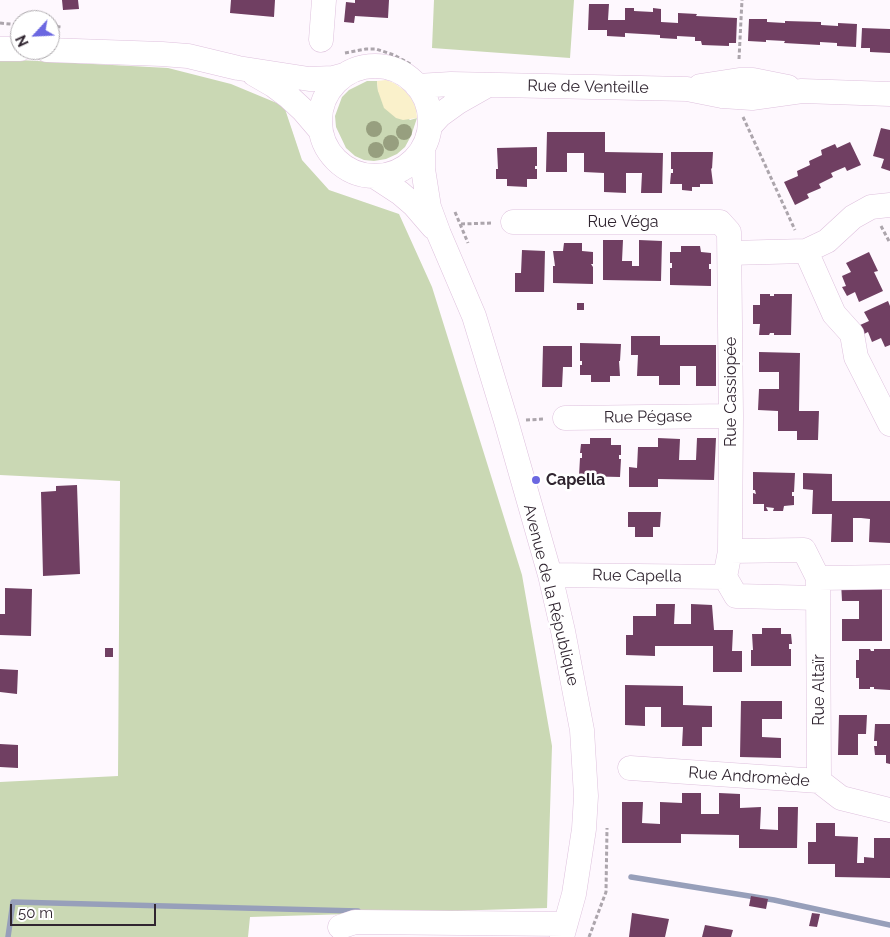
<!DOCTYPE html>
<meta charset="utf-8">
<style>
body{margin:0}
#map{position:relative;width:890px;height:937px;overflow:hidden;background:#fef8fe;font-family:Raleway,sans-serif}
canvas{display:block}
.north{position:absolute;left:10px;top:10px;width:50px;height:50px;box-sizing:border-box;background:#fff;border:1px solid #aca8ac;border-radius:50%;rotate:245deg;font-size:14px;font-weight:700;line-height:20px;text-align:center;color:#302530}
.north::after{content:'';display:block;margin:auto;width:18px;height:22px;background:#6b67e1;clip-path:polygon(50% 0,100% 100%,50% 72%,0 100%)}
.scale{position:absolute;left:10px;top:904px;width:146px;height:22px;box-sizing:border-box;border:2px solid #302530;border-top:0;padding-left:6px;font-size:15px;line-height:18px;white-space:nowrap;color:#302530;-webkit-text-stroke:4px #fff;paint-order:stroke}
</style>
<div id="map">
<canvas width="890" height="937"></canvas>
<div class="north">N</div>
<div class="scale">50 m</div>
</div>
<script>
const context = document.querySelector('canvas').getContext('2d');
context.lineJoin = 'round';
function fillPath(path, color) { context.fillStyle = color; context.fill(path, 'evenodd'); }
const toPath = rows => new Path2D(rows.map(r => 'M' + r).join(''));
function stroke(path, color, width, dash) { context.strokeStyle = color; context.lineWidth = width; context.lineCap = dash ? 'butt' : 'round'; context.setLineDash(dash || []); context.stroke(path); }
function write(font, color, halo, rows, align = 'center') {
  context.font = font + ' Raleway,sans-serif'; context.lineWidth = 5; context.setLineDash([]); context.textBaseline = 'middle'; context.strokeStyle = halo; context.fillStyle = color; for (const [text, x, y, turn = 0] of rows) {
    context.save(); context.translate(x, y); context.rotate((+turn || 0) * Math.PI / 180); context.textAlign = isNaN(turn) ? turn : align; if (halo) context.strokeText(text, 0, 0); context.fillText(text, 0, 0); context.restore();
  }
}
fillPath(toPath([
 [434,0,574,0,570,58,432,48],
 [0,59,168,68,231,84,284,106,302,160,329,190,399,214,432,287,522,575,552,746,547,908,250,917,248,937,0,937,0,782,118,776,120,481,0,475],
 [367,81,377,81,378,91,410,120,417,118,411,136,405,147,397,154,386,159,374,161,364,160,355,156,346,148,336,127,335,116,342,97,349,90]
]), '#cad8b4');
fillPath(toPath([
 [386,80,394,83,404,90,411,98,416,108,417,118,403,120,396,118,384,108,378,91,377,81]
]), '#faf1cb');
stroke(toPath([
 [631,877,774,900,890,925],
 [8,937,13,902,358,911]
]), '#979fba', 5.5);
fillPath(toPath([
 [62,0,78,0,79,9,63,10],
 [231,0,275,0,274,17,230,13],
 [355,0,389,0,388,18,355,16,354,23,344,22,346,2,355,3],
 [589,4,609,4,608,20,625,20,625,8,634,8,634,11,653,12,653,8,661,9,661,22,678,23,678,13,697,14,696,16,737,18,736,43,729,43,729,46,702,45,701,41,695,41,695,37,677,36,677,39,660,38,660,35,625,33,625,37,607,36,607,30,588,30],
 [749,19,767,19,767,22,785,23,785,21,821,22,821,25,838,26,838,23,857,24,856,47,837,46,837,43,820,42,820,45,784,43,785,41,766,40,766,42,748,41],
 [862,28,890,29,890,53,870,52,870,48,861,48],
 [881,128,890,130,890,171,881,168,884,159,873,156],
 [547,132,605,132,605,152,663,153,662,193,641,193,642,173,626,173,626,193,604,192,604,173,584,172,584,153,567,153,567,172,546,172],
 [850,142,861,165,847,171,845,167,831,173,833,177,819,184,821,188,807,194,809,198,795,205,784,182,798,176,797,171,810,165,809,161,822,155,821,150,835,144,837,148],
 [537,147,537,166,535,166,535,169,537,169,537,179,527,179,527,187,507,186,507,179,496,179,496,169,498,169,497,148],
 [671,152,713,152,712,169,711,168,713,184,700,184,700,187,692,187,692,191,682,190,682,184,670,184,671,173,673,173,673,169,671,169],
 [603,240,623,240,622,261,632,261,632,266,639,266,639,240,662,241,661,281,603,280],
 [564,243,582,243,582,251,593,252,593,264,591,264,593,267,593,284,553,283,553,266,555,266,553,251,563,251],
 [681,246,700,246,701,252,711,253,711,264,709,264,709,269,711,269,711,286,670,285,670,268,672,268,672,263,670,263,670,252,681,252],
 [522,250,545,251,544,292,515,292,515,273,521,273],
 [869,252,878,271,874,272,883,291,859,302,855,292,847,296,842,287,846,286,842,276,851,272,846,263],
 [760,294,770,294,770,296,774,296,774,294,792,294,791,335,774,335,774,333,770,333,769,335,759,335,760,324,753,324,753,305,760,305],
 [888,301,890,306,890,345,885,347,881,338,872,342,868,332,864,334,860,325,869,321,864,312],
 [577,303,584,303,584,310,577,310],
 [631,336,660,336,660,345,716,345,716,386,696,386,696,366,680,366,680,385,659,385,659,376,637,376,638,355,631,355],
 [580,343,621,344,620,361,619,361,620,376,610,376,610,382,591,382,591,375,580,375,580,365,582,365,582,361,580,361],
 [543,346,572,346,572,367,563,367,562,387,542,387],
 [759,352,800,353,799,411,819,411,818,440,797,440,797,431,778,431,778,411,758,410,759,389,779,389,779,372,759,372],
 [590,438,611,438,611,445,621,445,621,455,619,455,619,459,621,459,620,477,579,476,580,458,582,458,582,453,580,453,581,444,590,444],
 [658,438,680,439,679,460,696,460,697,438,716,438,714,480,658,479,658,487,629,487,629,467,637,468,638,447,658,447],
 [753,472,795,473,794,492,792,492,792,496,794,496,794,505,784,506,783,511,773,511,774,508,766,507,768,511,764,511,764,504,753,504,753,493,756,494,755,490,753,490],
 [803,473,832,474,832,501,890,501,890,543,869,542,870,519,861,518,853,518,853,542,831,542,832,514,812,514,813,490,803,489],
 [77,485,80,574,43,576,41,492,56,491,56,486],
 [628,512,661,512,660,527,653,527,653,537,635,537,635,527,628,527],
 [841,582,882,582,882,641,842,641,842,619,859,619,859,601,842,601],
 [5,588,32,589,31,636,0,635,0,614,5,614],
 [656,604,675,604,674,624,691,624,691,604,712,605,714,630,733,630,732,651,742,651,742,672,713,672,713,646,655,646,655,656,626,655,626,635,633,635,633,616,656,616],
 [762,628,781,628,781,634,791,634,792,644,789,644,789,649,791,649,791,666,751,666,751,650,753,650,752,634,762,634],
 [105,648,113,648,113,657,105,657],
 [859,649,870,649,871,651,874,651,874,649,890,649,890,690,874,689,874,687,870,687,870,689,859,689,859,678,856,678,856,660,859,660],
 [0,669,18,670,17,694,0,692],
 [625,685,683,686,683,705,712,706,712,727,702,727,702,746,682,746,683,727,661,727,661,707,645,707,645,726,625,725],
 [741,701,782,701,782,719,762,719,762,737,781,738,781,758,740,757],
 [839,715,867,715,866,734,858,734,858,755,838,755],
 [875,724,890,724,890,764,886,763,886,755,875,755,874,746,877,746,877,741,874,741],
 [0,744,18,745,18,768,0,767],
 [682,793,701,793,701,814,719,814,719,793,740,794,740,808,761,807,760,829,778,830,778,807,798,807,797,848,739,848,739,835,681,834,681,843,622,843,622,802,643,802,642,823,660,824,660,802,682,803],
 [816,823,835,823,835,836,858,837,857,863,864,863,864,857,874,858,874,838,890,838,890,878,835,877,835,864,808,864,808,842,816,842],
 [751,896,768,899,766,909,749,906],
 [632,913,669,919,665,937,629,937],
 [812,913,820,914,817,927,809,926],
 [705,925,733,930,731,937,702,937]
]), '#703f62');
const minor = toPath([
 [321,40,324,0],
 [0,49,20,49],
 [47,50,162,54,188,56,238,68,309,79,333,78,344,75],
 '320 121a55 55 0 1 1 110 0a55 55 0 1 1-110 0Z',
 [254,74,273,85,289,97,303,110,321,131],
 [417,86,451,84,687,89,722,96,752,98,802,91,890,94],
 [700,86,739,80,753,80,788,87],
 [430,126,440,115,458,102,488,85],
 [423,148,423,169,429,207,439,234,474,316,506,421,550,575,563,631,582,730,586,796,584,829,574,894,562,937],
 [374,176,400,193,414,205,433,227],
 [890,205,871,207,853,217,827,241,806,251,834,314,852,334,856,357,890,424],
 [513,222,720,222,729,232,731,416,730,551],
 [730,253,806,251],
 [565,418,731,416],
 [550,575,725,577,736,596,818,598],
 [725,577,730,551,804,550,818,578,819,781],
 [818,578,890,577],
 [630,768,819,781,841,798,890,810],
 [340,927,355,922,565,924]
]);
stroke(minor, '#dec1dd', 25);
stroke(toPath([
 [0,23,20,25],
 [50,26,62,27],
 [345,53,366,49,376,49,394,55,412,65],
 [739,59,742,0],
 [743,117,795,230],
 [455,212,468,243],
 [461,224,492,223],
 [881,226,890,243],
 [526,420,545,419],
 [589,937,606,892,607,828]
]), '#aca5ac', 3, [4, 2.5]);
stroke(minor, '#fff', 24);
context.fillStyle = '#979f7f';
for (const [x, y] of [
 [374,129],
 [404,132],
 [391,143],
 [376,150]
]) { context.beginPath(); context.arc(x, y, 8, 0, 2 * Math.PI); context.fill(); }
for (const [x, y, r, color] of [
 [536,480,5,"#6b67e1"]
]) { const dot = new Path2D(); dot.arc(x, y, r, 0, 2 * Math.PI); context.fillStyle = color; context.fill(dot); stroke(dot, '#fff', 2); }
write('16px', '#302530', '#fff', [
 ["Rue de Venteille",588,87,1],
 ["Rue Véga",623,222],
 ["Rue Cassiopée",731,392,-90],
 ["Rue Pégase",648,417,-1],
 ["Rue Capella",637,576,1],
 ["Avenue de la République",551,595,76],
 ["Rue Altaïr",819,690,-90],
 ["Rue Andromède",749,777,4]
]);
write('bold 16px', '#302530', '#fff', [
 ["Capella",546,480]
], 'left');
</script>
